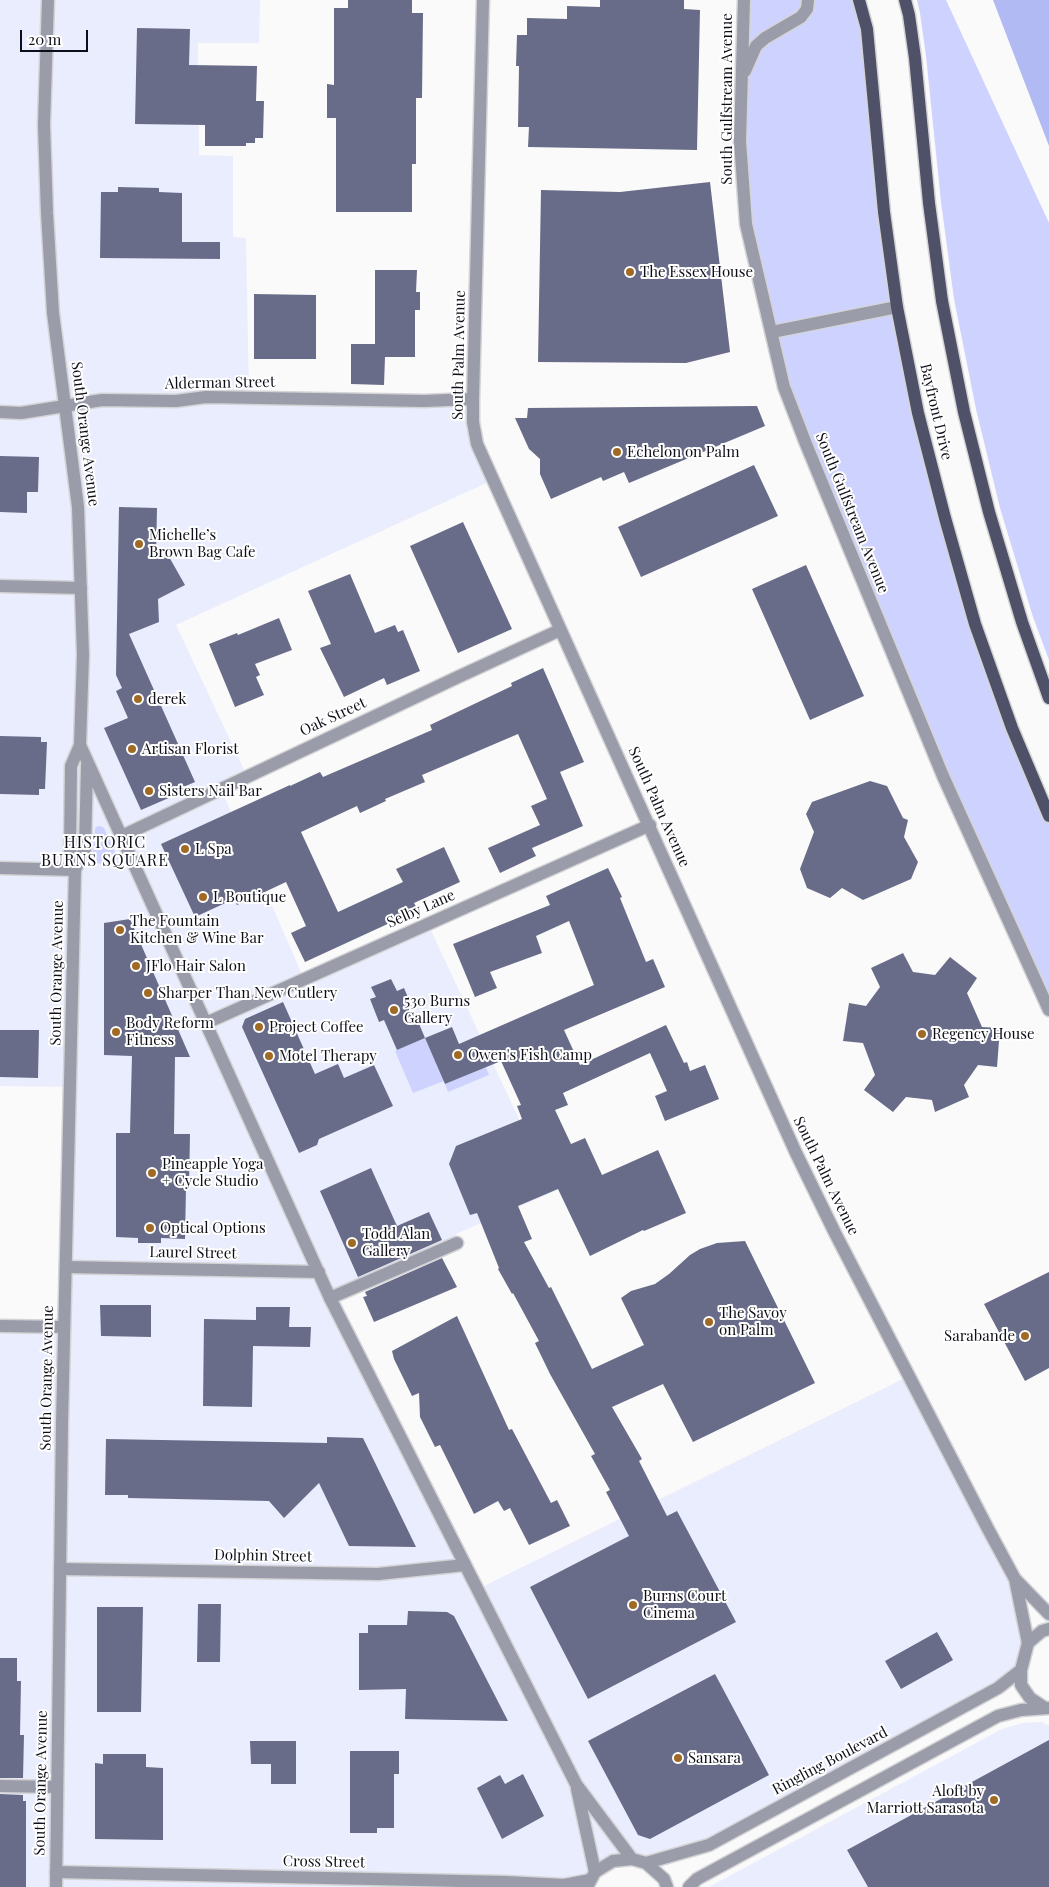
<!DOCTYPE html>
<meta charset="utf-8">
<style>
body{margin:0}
#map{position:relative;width:1049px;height:1887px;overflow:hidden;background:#fafafa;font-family:"Playfair Display",serif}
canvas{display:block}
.scale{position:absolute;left:20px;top:30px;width:68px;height:22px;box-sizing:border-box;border:2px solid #0d0e18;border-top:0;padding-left:6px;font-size:15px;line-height:18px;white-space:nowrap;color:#0d0e18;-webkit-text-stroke:4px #fff;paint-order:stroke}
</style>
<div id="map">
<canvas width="1049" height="1887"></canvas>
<div class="scale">20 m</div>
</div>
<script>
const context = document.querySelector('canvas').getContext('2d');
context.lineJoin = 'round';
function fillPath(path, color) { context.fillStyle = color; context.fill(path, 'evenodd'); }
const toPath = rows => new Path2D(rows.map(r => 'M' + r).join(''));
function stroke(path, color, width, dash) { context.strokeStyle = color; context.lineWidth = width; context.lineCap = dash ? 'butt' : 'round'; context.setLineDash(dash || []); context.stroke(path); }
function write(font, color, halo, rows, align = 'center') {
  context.font = font + ' "Playfair Display",serif'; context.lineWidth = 4; context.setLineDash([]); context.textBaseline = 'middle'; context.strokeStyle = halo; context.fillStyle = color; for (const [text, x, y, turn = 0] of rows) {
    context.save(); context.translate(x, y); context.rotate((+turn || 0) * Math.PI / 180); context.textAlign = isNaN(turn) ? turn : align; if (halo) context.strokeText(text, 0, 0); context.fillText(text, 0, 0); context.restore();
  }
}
fillPath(toPath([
 [0,0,260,0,259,43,198,43,199,155,233,156,233,237,246,238,249,398,473,399,473,422,493,480,176,625,247,776,221,789,304,979,428,924,553,1192,456,1234,457,1243,331,1297,478,1589,909,1376,1015,1579,1028,1643,1021,1670,709,1845,663,1859,613,1861,587,1887,0,1887,0,1326,64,1327,70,1087,0,1086],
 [1042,1722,1049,1726,1049,1887,709,1887,1002,1729,1022,1723]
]), '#eaedfd');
fillPath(toPath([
 [744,0,859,0,897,307,975,624,1049,816,1049,1010,806,444,746,224],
 [917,0,946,0,1049,223,1049,660,1033,617,1000,508,976,409,954,299,941,202,926,56,920,13],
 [100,826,104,828,118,859,104,864,92,863,95,829,96,827],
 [425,1038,444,1081,413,1093,395,1051],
 [486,1067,489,1075,448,1092,445,1084]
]), '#cdd3fe');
fillPath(toPath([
 [993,0,1049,0,1049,146]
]), '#b2baf3');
fillPath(toPath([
 [348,0,412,0,412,13,423,13,422,98,416,98,416,164,412,164,412,212,336,212,336,118,327,118,327,84,334,85,334,8,348,8],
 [600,0,684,0,684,9,700,10,697,150,528,147,529,127,518,127,519,66,516,66,517,35,527,35,527,18,567,19,567,6,600,7],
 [137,28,190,29,189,65,257,66,256,101,264,101,263,138,255,138,255,143,246,143,246,146,205,146,205,125,135,124],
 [710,182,730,352,686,363,538,362,541,190,620,192],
 [118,187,159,188,159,192,182,193,182,242,220,242,220,259,100,258,101,192,118,192],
 [375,270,417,270,416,292,420,292,420,310,415,310,415,357,385,357,384,385,351,384,351,344,375,344],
 [254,294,316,295,316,359,254,359],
 [757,406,765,426,629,483,624,472,603,481,601,477,551,499,540,474,540,459,529,449,515,418,527,418,528,408],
 [0,456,39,457,38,492,27,492,27,513,0,512],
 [754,465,778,516,641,577,618,527],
 [119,507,157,508,156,556,168,555,185,585,158,599,159,622,129,634,195,782,169,793,171,797,141,810,104,728,128,718,116,691,122,688,116,675],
 [463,522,512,629,458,653,410,546],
 [806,565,864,696,810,720,752,589],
 [350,574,375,633,395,625,398,632,403,630,420,671,387,685,384,678,344,697,320,648,331,644,308,591],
 [279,618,292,650,255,664,260,675,256,677,264,695,235,707,209,644,237,633,238,635],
 [543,668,584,762,560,772,583,826,532,848,536,856,500,873,488,848,540,825,531,806,547,799,518,734,422,775,425,782,385,799,386,801,360,813,357,806,301,832,338,912,403,882,396,869,444,847,460,882,414,903,418,910,305,962,291,933,306,926,286,882,237,905,234,899,195,917,161,844,290,785,290,786,320,772,323,777,432,730,430,725,512,686,511,683],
 [0,736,41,737,41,742,47,742,45,789,39,789,39,795,0,794],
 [870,781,887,786,903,818,908,820,904,837,918,862,911,879,863,900,842,888,830,898,807,888,800,869,814,832,806,814,812,802],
 [608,868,622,897,620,898,646,962,653,959,665,987,564,1030,580,1065,666,1025,684,1063,687,1062,690,1071,705,1065,719,1099,665,1121,655,1096,667,1091,650,1053,563,1093,568,1105,555,1110,571,1144,585,1138,602,1175,658,1150,686,1213,644,1231,643,1230,590,1256,558,1189,518,1206,532,1239,524,1242,549,1288,551,1287,592,1369,644,1345,621,1298,631,1291,655,1284,669,1274,690,1255,700,1249,717,1243,745,1241,815,1383,693,1442,663,1384,612,1407,642,1459,639,1461,667,1516,677,1511,736,1622,588,1699,530,1587,629,1536,606,1492,610,1490,591,1456,595,1454,550,1374,535,1343,539,1341,513,1293,512,1294,498,1269,499,1268,477,1213,470,1215,449,1164,456,1146,522,1119,517,1106,521,1105,501,1061,445,1084,425,1038,452,1027,459,1044,594,985,569,921,536,936,542,953,490,972,497,988,475,997,453,944,550,905,546,896],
 [130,919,190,1057,175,1057,174,1134,190,1134,189,1187,186,1187,185,1239,161,1238,161,1243,138,1243,138,1238,116,1237,116,1133,130,1133,132,1056,104,1055,104,923],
 [903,953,913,972,935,975,950,957,977,978,967,993,982,1027,1000,1028,997,1067,978,1065,964,1085,969,1097,935,1112,932,1100,906,1097,893,1112,864,1090,875,1075,863,1043,843,1041,849,1003,866,1006,880,987,871,968],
 [391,979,397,991,404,988,425,1038,397,1050,384,1020,379,1022,370,999,376,997,371,987],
 [283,1002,315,1074,338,1064,344,1078,374,1065,393,1106,319,1139,317,1145,299,1153,242,1027,245,1019],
 [0,1030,39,1030,38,1078,0,1077],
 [371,1168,397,1226,429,1212,442,1240,358,1277,320,1191],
 [442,1258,457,1287,374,1322,363,1297,367,1296,365,1292],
 [1049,1272,1049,1368,1025,1381,984,1304],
 [100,1305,151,1305,151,1337,101,1336],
 [256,1307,290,1307,289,1327,311,1327,310,1347,253,1346,252,1407,203,1406,204,1319,256,1320],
 [457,1316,509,1430,512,1429,551,1503,557,1500,570,1526,529,1545,510,1508,504,1511,498,1501,474,1514,440,1445,435,1447,420,1417,419,1393,412,1396,394,1359,392,1351],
 [327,1437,363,1438,416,1547,349,1546,319,1483,284,1518,269,1501,128,1498,128,1495,105,1495,106,1439,327,1443],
 [198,1604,221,1604,220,1662,197,1662],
 [97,1607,143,1607,141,1712,97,1712],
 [408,1611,447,1612,454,1616,508,1721,405,1719,406,1689,359,1690,359,1633,368,1633,368,1625,407,1625],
 [937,1632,953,1660,901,1689,885,1661],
 [0,1658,17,1658,17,1681,21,1681,20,1735,24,1735,23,1778,0,1778],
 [715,1674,769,1775,650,1839,638,1835,588,1741],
 [1049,1740,1049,1887,868,1887,847,1850],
 [250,1741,296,1741,296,1784,271,1784,271,1764,251,1764],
 [350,1751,399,1751,399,1774,394,1774,394,1828,377,1828,377,1833,350,1833],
 [103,1754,146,1754,146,1767,163,1768,163,1840,95,1839,95,1763,103,1764],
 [523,1774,544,1816,502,1839,477,1788,500,1775,505,1784],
 [0,1794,23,1795,23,1801,26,1801,26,1887,0,1887]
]), '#686c88');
const minor = toPath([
 [483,0,473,399,473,422,477,444,796,1153,835,1233,988,1529,1015,1579],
 [744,0,740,141,746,224,784,387,806,444,943,776,1049,1010],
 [745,71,756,46,765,38,801,17,807,9,808,0],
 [772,332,897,307],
 [0,412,21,413,102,400,176,401,206,397,424,401,473,399],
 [0,586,81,588],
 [122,836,458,677,560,630],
 [0,868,75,870],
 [206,1023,650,825],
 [66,1267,319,1272],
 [330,1298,457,1243],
 [0,1326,64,1327],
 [60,1569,378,1574,465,1565],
 [1028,1643,1015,1579,1049,1614],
 [0,1786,57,1787],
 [56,1872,506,1882,564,1885,590,1880]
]);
const tertiary = toPath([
 [48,0,44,125,47,213,53,313,78,507,83,655,80,745,71,766,70,850,75,870,62,1423,56,1887],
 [80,745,330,1298,576,1784,632,1859],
 [75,870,85,849,87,765],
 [1045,1708,1030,1698,1021,1685,1021,1670,1028,1643,1042,1631,1049,1629],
 [577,1789,595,1872],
 [646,1863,709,1845,998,1688,1021,1670],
 [587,1887,595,1872,613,1861,632,1859,646,1863,664,1879,667,1887],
 [689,1887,697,1879,998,1716,1021,1710,1049,1708]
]);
const primary = toPath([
 [859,0,867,29,884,212,897,307,918,413,945,518,975,624,1012,728,1049,816],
 [905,0,909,15,915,58,929,203,942,301,964,412,989,512,1022,622,1049,698]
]);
stroke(minor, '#d4d4d6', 15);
stroke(tertiary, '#d4d4d6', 15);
stroke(primary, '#d4d4d6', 15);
stroke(minor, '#9a9caa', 12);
stroke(tertiary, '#9a9caa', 12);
stroke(primary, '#4e5167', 12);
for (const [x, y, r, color] of [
 [630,272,5,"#a06a24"],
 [617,452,5,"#a06a24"],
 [139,544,5,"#a06a24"],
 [138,699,5,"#a06a24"],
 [132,749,5,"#a06a24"],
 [149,791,5,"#a06a24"],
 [185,849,5,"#a06a24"],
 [203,897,5,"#a06a24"],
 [120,930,5,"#a06a24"],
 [136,966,5,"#a06a24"],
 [148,993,5,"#a06a24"],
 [394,1010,5,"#a06a24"],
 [259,1027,5,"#a06a24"],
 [116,1032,5,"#a06a24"],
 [922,1034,5,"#a06a24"],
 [458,1055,5,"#a06a24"],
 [269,1056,5,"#a06a24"],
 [152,1173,5,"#a06a24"],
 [150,1228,5,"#a06a24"],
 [352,1243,5,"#a06a24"],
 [709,1322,5,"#a06a24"],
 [1025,1336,5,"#a06a24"],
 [633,1605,5,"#a06a24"],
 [678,1758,5,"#a06a24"],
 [994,1800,5,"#a06a24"]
]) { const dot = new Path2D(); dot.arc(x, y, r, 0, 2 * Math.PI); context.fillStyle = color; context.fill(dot); stroke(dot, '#fff', 2); }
write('15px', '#0d0e18', '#fff', [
 ["South Gulfstream Avenue",727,99,-90],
 ["South Palm Avenue",459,355,-89],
 ["Alderman Street",220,383,-1],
 ["Bayfront Drive",936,412,77],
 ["South Orange Avenue",85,434,83],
 ["South Gulfstream Avenue",852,513,68],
 ["Oak Street",333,717,-25],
 ["South Palm Avenue",659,807,66],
 ["Selby Lane",421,909,-24],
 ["South Orange Avenue",57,973,-89],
 ["South Palm Avenue",826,1176,64],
 ["Laurel Street",193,1253,1],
 ["South Orange Avenue",47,1378,-89],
 ["Dolphin Street",263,1556,1],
 ["Ringling Boulevard",830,1761,-28],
 ["South Orange Avenue",41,1783,-89],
 ["Cross Street",324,1862,1]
]);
write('15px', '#0d0e18', '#fff', [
 ["The Essex House",640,272],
 ["Echelon on Palm",627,452],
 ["Michelle’s",149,535],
 ["Brown Bag Cafe",149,552],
 ["derek",148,699],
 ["Artisan Florist",142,749],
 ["Sisters Nail Bar",159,791],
 ["L Spa",195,849],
 ["L Boutique",213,897],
 ["The Fountain",130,921],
 ["Kitchen & Wine Bar",130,938],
 ["JFlo Hair Salon",146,966],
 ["Sharper Than New Cutlery",158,993],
 ["530 Burns",404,1001],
 ["Gallery",404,1018],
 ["Body Reform",126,1023],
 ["Fitness",126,1040],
 ["Project Coffee",269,1027],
 ["Regency House",932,1034],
 ["Owen's Fish Camp",468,1055],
 ["Motel Therapy",279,1056],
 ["Pineapple Yoga",162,1164],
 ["+ Cycle Studio",162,1181],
 ["Optical Options",160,1228],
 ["Todd Alan",362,1234],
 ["Gallery",362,1251],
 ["The Savoy",719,1313],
 ["on Palm",719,1330],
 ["Sarabande",1015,1336,"right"],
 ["Burns Court",643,1596],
 ["Cinema",643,1613],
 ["Sansara",688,1758],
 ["Aloft by",984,1791,"right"],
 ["Marriott Sarasota",984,1808,"right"]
], 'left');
context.letterSpacing = '1px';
write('16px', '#0d0e18', '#fff', [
 ["HISTORIC",105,843],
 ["BURNS SQUARE",105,861]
]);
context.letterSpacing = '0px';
</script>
